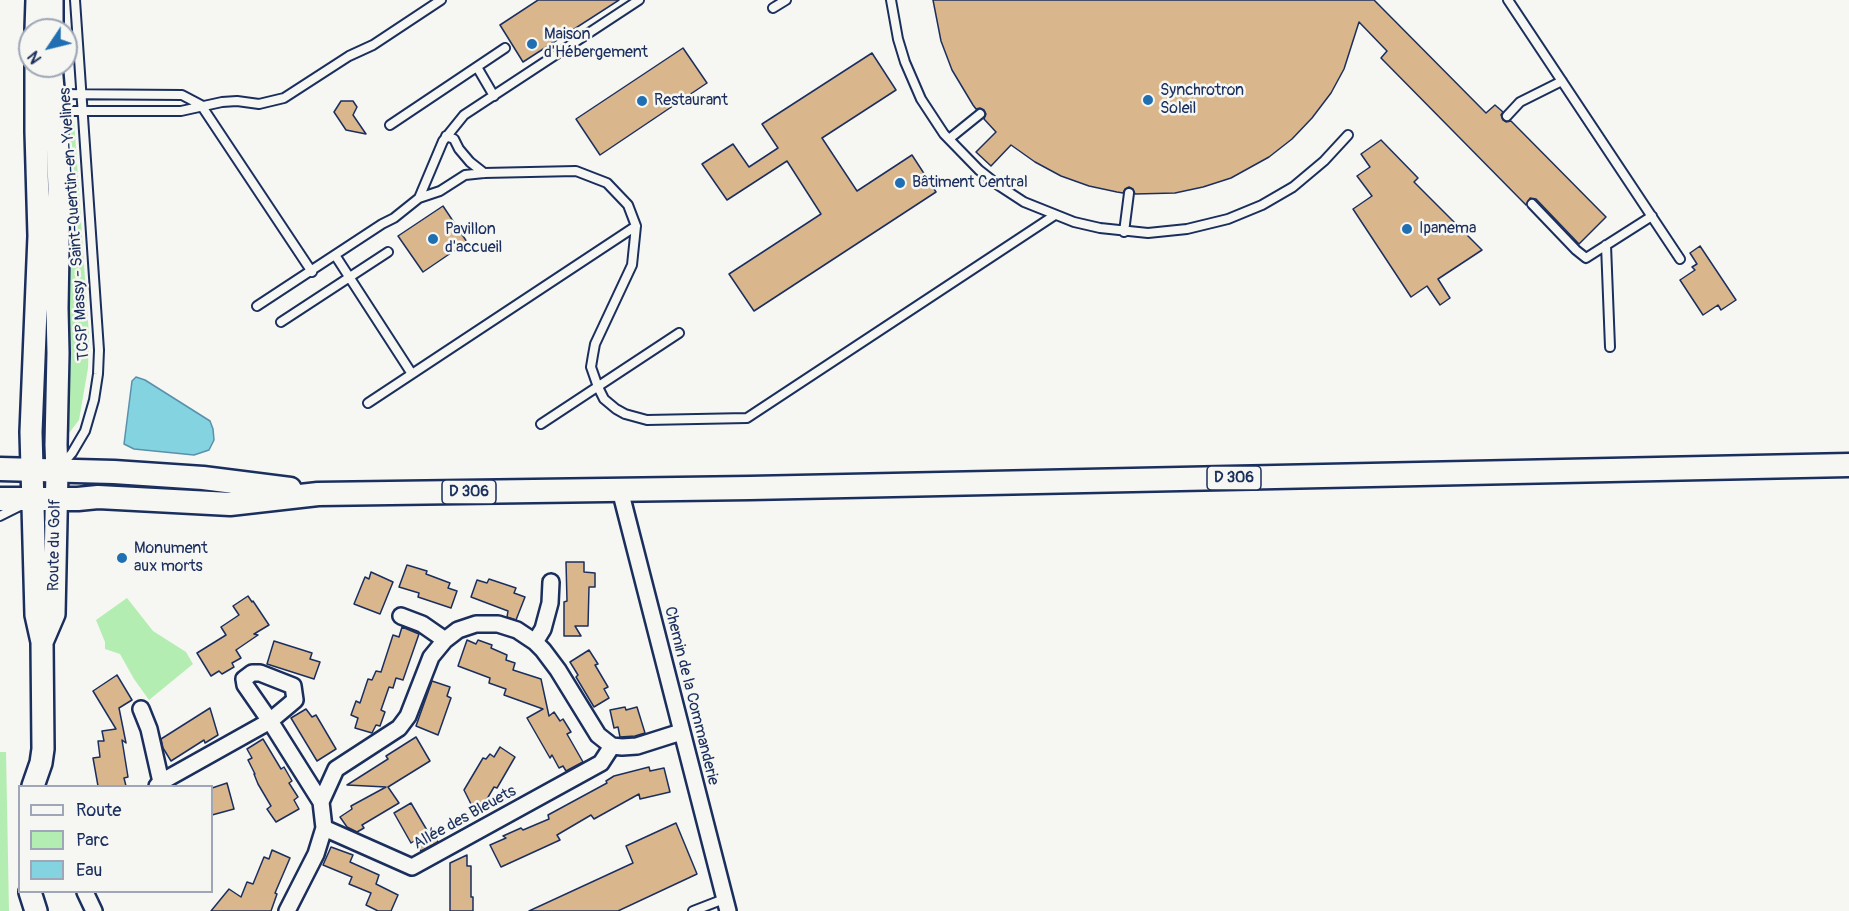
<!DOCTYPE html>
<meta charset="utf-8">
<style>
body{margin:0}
#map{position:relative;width:1849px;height:911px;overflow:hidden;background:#f6f6f2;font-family:Pangolin,sans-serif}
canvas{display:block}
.legend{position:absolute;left:18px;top:785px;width:195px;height:108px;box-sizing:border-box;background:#f6f6f2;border:2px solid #9ea6b7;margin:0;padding:8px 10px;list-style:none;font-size:18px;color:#1b2f5e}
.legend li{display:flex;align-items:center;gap:12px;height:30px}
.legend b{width:30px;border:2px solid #9ea6b7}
.north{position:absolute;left:18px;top:18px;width:60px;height:60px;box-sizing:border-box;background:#f6f6f2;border:2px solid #9ea6b7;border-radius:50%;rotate:235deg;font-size:16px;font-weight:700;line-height:24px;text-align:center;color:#1b2f5e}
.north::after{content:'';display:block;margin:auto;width:21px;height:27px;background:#1f6fb2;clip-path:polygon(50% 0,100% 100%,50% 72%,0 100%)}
</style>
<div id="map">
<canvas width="1849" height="911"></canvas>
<ul class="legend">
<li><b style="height:8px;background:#f6f6f2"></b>Route</li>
<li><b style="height:16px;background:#b4edb1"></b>Parc</li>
<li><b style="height:16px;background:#83d3e0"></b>Eau</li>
</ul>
<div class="north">N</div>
</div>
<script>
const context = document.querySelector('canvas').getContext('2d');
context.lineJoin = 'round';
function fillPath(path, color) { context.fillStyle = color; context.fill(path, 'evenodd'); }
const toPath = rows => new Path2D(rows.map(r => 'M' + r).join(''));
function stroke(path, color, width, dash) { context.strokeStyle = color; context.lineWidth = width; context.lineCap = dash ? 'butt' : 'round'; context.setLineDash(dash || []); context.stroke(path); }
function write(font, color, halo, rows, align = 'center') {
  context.font = font + ' Pangolin,sans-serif'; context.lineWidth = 5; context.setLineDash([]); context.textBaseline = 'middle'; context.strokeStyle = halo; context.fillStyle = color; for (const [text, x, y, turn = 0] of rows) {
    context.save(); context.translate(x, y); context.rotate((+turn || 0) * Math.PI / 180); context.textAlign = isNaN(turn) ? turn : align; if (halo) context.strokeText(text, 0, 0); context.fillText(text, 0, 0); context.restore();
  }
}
fillPath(toPath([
 [74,120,89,336,88,368,79,420,66,437,65,420,69,235,66,134,69,127],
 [127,598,153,631,186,652,193,664,149,700,134,679,120,654,105,649,105,642,96,620],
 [0,752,6,752,9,911,0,911]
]), '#b4edb1');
const water = toPath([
 [136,377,145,380,210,421,213,429,214,440,209,450,194,455,134,449,124,444,132,381,136,377]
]);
fillPath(water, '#83d3e0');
stroke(water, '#5991ac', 1.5);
const building = toPath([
 [538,0,619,0,523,62,500,25,538,0],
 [933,0,1374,0,1486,113,1495,105,1503,112,1501,115,1503,120,1506,122,1511,121,1606,217,1579,244,1536,199,1530,198,1526,205,1381,58,1387,51,1359,22,1344,69,1331,93,1312,118,1292,139,1269,157,1231,178,1203,187,1175,193,1135,194,1133,189,1129,187,1125,189,1123,193,1117,192,1089,186,1061,176,1035,162,1011,145,991,166,976,152,996,132,984,119,986,114,984,110,980,108,976,109,973,105,952,70,941,41,933,0],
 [683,48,707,83,600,155,576,119,683,48],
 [872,53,896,90,822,138,857,191,912,155,936,192,754,311,729,274,821,214,787,161,727,200,702,164,733,144,749,167,778,148,762,124,872,53],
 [341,101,353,101,357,107,353,115,366,134,346,130,334,112,341,101],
 [1381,140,1418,178,1414,182,1482,250,1438,279,1450,298,1440,305,1427,286,1411,297,1353,209,1372,196,1357,176,1370,167,1361,154,1381,140],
 [443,206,467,242,423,272,398,236,443,206],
 [1700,246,1736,300,1721,310,1718,305,1703,315,1680,280,1695,270,1692,267,1697,264,1690,253,1700,246],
 [566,562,584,562,584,572,595,573,595,587,589,587,588,626,575,626,581,636,564,636,564,602,567,601,566,562],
 [407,565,427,571,426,574,450,583,448,588,457,591,451,608,418,597,419,593,399,587,407,565],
 [371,572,393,582,380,614,354,604,365,577,369,579,371,572],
 [489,579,516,588,514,593,525,597,516,620,507,617,508,611,471,597,477,580,487,583,489,579],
 [248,596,252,602,253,601,269,625,254,634,258,635,236,650,241,658,232,663,234,667,222,674,219,671,211,676,197,653,226,635,221,627,239,615,233,606,248,596],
 [402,627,419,634,403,680,396,678,393,688,389,687,381,710,385,712,380,726,376,725,372,733,355,728,358,718,351,715,356,701,360,703,368,679,372,680,376,671,381,672,393,635,399,637,402,627],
 [467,640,476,644,478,640,492,645,491,648,507,655,506,660,515,663,513,670,541,679,549,716,554,712,560,721,563,719,571,732,567,734,583,762,566,771,563,766,559,768,552,755,550,758,527,718,543,709,504,695,506,689,489,683,490,678,458,666,467,640],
 [274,641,312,653,310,659,320,662,314,679,267,664,274,641],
 [589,650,598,664,595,665,608,687,604,689,609,698,594,707,576,677,578,675,570,662,589,650],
 [117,675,132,700,119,708,126,743,122,740,128,777,124,778,126,786,98,786,93,758,100,757,98,741,104,741,102,731,116,729,93,691,117,675],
 [432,681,450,687,447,696,451,698,438,735,416,726,432,681],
 [625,707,626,710,637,707,645,733,635,736,620,737,618,727,614,728,610,710,625,707],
 [210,708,218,735,205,743,204,740,171,761,163,748,161,739,210,708],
 [306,709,312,717,316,715,336,749,317,761,291,718,306,709],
 [416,737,430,761,388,787,399,803,362,825,364,828,357,832,347,827,340,817,352,809,351,806,386,787,347,785,388,759,386,756,416,737],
 [263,739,281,769,284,767,292,781,289,783,298,797,294,800,299,809,276,822,267,809,271,806,258,784,254,774,255,774,248,760,252,758,247,749,263,739],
 [500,747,515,757,497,788,494,787,477,816,464,790,483,758,486,759,490,754,494,757,500,747],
 [649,767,650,771,664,768,670,792,640,799,639,794,594,819,591,815,557,835,560,840,501,867,490,845,506,838,503,836,521,828,523,830,549,819,548,815,607,783,606,781,614,776,649,767],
 [227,783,234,809,212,815,212,788,227,783],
 [411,803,428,832,431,830,438,842,421,851,414,841,411,843,394,813,411,803],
 [676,823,697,874,618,911,529,911,633,863,626,846,676,823],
 [331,847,353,855,350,862,379,875,376,884,398,895,391,911,378,911,366,905,371,893,349,884,352,877,323,865,331,847],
 [272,850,290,858,275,893,277,894,271,911,211,911,229,889,241,897,247,882,253,884,264,857,269,859,272,850],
 [467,855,467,866,471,866,471,897,473,897,473,911,450,911,450,863,467,855]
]);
fillPath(building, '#dab68c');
stroke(building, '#1b2f5e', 1.5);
const lane = toPath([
 [891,0,898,39,905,62,921,99,944,134,979,170,998,185,1024,202,1074,222,1100,228,1148,233,1187,229,1228,219,1262,205,1293,187,1324,161,1348,135],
 [1508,0,1680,259],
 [773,8,786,0],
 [477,67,494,96],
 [54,94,182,95,201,105,312,272],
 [55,111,181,111,222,102,237,101,259,104,284,98,349,56,373,45,441,0],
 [1507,116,1520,102,1562,81],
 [390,125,505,48],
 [446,136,454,139,459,149,470,162,484,173],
 [949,139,980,114],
 [419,198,443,141,464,115,639,0],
 [1532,204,1576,250,1586,258,1652,216],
 [1124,232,1129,193],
 [1606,245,1610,347],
 [335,255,412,374],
 [257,306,382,224,394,218,419,198,440,191,465,175,484,173,576,171,607,183,628,205,636,226,632,265,595,344,593,355,591,367,598,387,604,399,616,409,625,414,647,420,747,418,1055,215],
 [281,322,388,252],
 [368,403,636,226],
 [541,424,679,333],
 [60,467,72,453,85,431,94,400,98,374,99,350,75,0],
 [0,516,20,506],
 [693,911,724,899]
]);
const street = toPath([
 [620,490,728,911],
 [401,616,422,624,445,640],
 [535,642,543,629,550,603,551,582],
 [141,709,149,729,161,782],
 [157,786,161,782,270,721,295,700,293,686,260,673,252,673,244,679,245,685,270,721,321,802],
 [324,828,412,867,601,763,612,746],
 [85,892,94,911],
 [287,911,316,854,324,828,321,802,336,769,399,728,408,716,431,657,445,640,458,630,476,624,498,624,517,630,535,642,543,650,558,670,598,735,612,746,622,747,637,746,681,732]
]);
const secondary = toPath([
 [36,30,37,0],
 [52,30,52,0],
 [42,642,54,614,57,471,56,445,58,353,57,308,59,190,57,135,51,66],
 [33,786,41,763,43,749,42,642,36,615,31,432,39,236,36,132,36,66],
 [30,892,36,911]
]);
const primary = toPath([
 [0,469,114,472,203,478,290,489],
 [0,499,78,499,98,497,230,504,318,494,750,488,1849,465]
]);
stroke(lane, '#1b2f5e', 12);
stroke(street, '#1b2f5e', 20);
stroke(secondary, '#1b2f5e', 26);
stroke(primary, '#1b2f5e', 27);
stroke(lane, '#f6f6f2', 8);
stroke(street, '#f6f6f2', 15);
stroke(secondary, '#f6f6f2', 21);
stroke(primary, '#f6f6f2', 22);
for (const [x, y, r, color] of [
 [532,44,6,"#1f6fb2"],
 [1148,100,6,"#1f6fb2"],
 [642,101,6,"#1f6fb2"],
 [900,183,6,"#1f6fb2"],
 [1407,229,6,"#1f6fb2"],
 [433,239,6,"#1f6fb2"],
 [122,558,6,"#1f6fb2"]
]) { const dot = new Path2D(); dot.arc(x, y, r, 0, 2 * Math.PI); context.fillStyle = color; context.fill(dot); stroke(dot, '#f6f6f2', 2); }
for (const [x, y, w] of [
 [1234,478,54],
 [469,492,54]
]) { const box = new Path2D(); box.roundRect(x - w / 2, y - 12, w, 24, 4.5); context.fillStyle = '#f6f6f2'; context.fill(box); stroke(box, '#1b2f5e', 1.5); }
write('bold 15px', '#1b2f5e', null, [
 ["D 306",1234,478],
 ["D 306",469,492]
]);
write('16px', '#1b2f5e', '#f6f6f2', [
 ["Maison",544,35],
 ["d'Hébergement",544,53],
 ["Synchrotron",1160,91],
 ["Soleil",1160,109],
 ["Restaurant",654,101],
 ["Bâtiment Central",912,183],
 ["Ipanema",1419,229],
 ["Pavillon",445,230],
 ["d'accueil",445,248],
 ["Monument",134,549],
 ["aux morts",134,567]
], 'left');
write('16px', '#1b2f5e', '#f6f6f2', [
 ["TCSP Massy - Saint-Quentin-en-Yvelines",75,224,-94],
 ["Route du Golf",55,545,-89],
 ["Chemin de la Commanderie",691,696,76],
 ["Allée des Bleuets",465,818,-29]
]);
</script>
